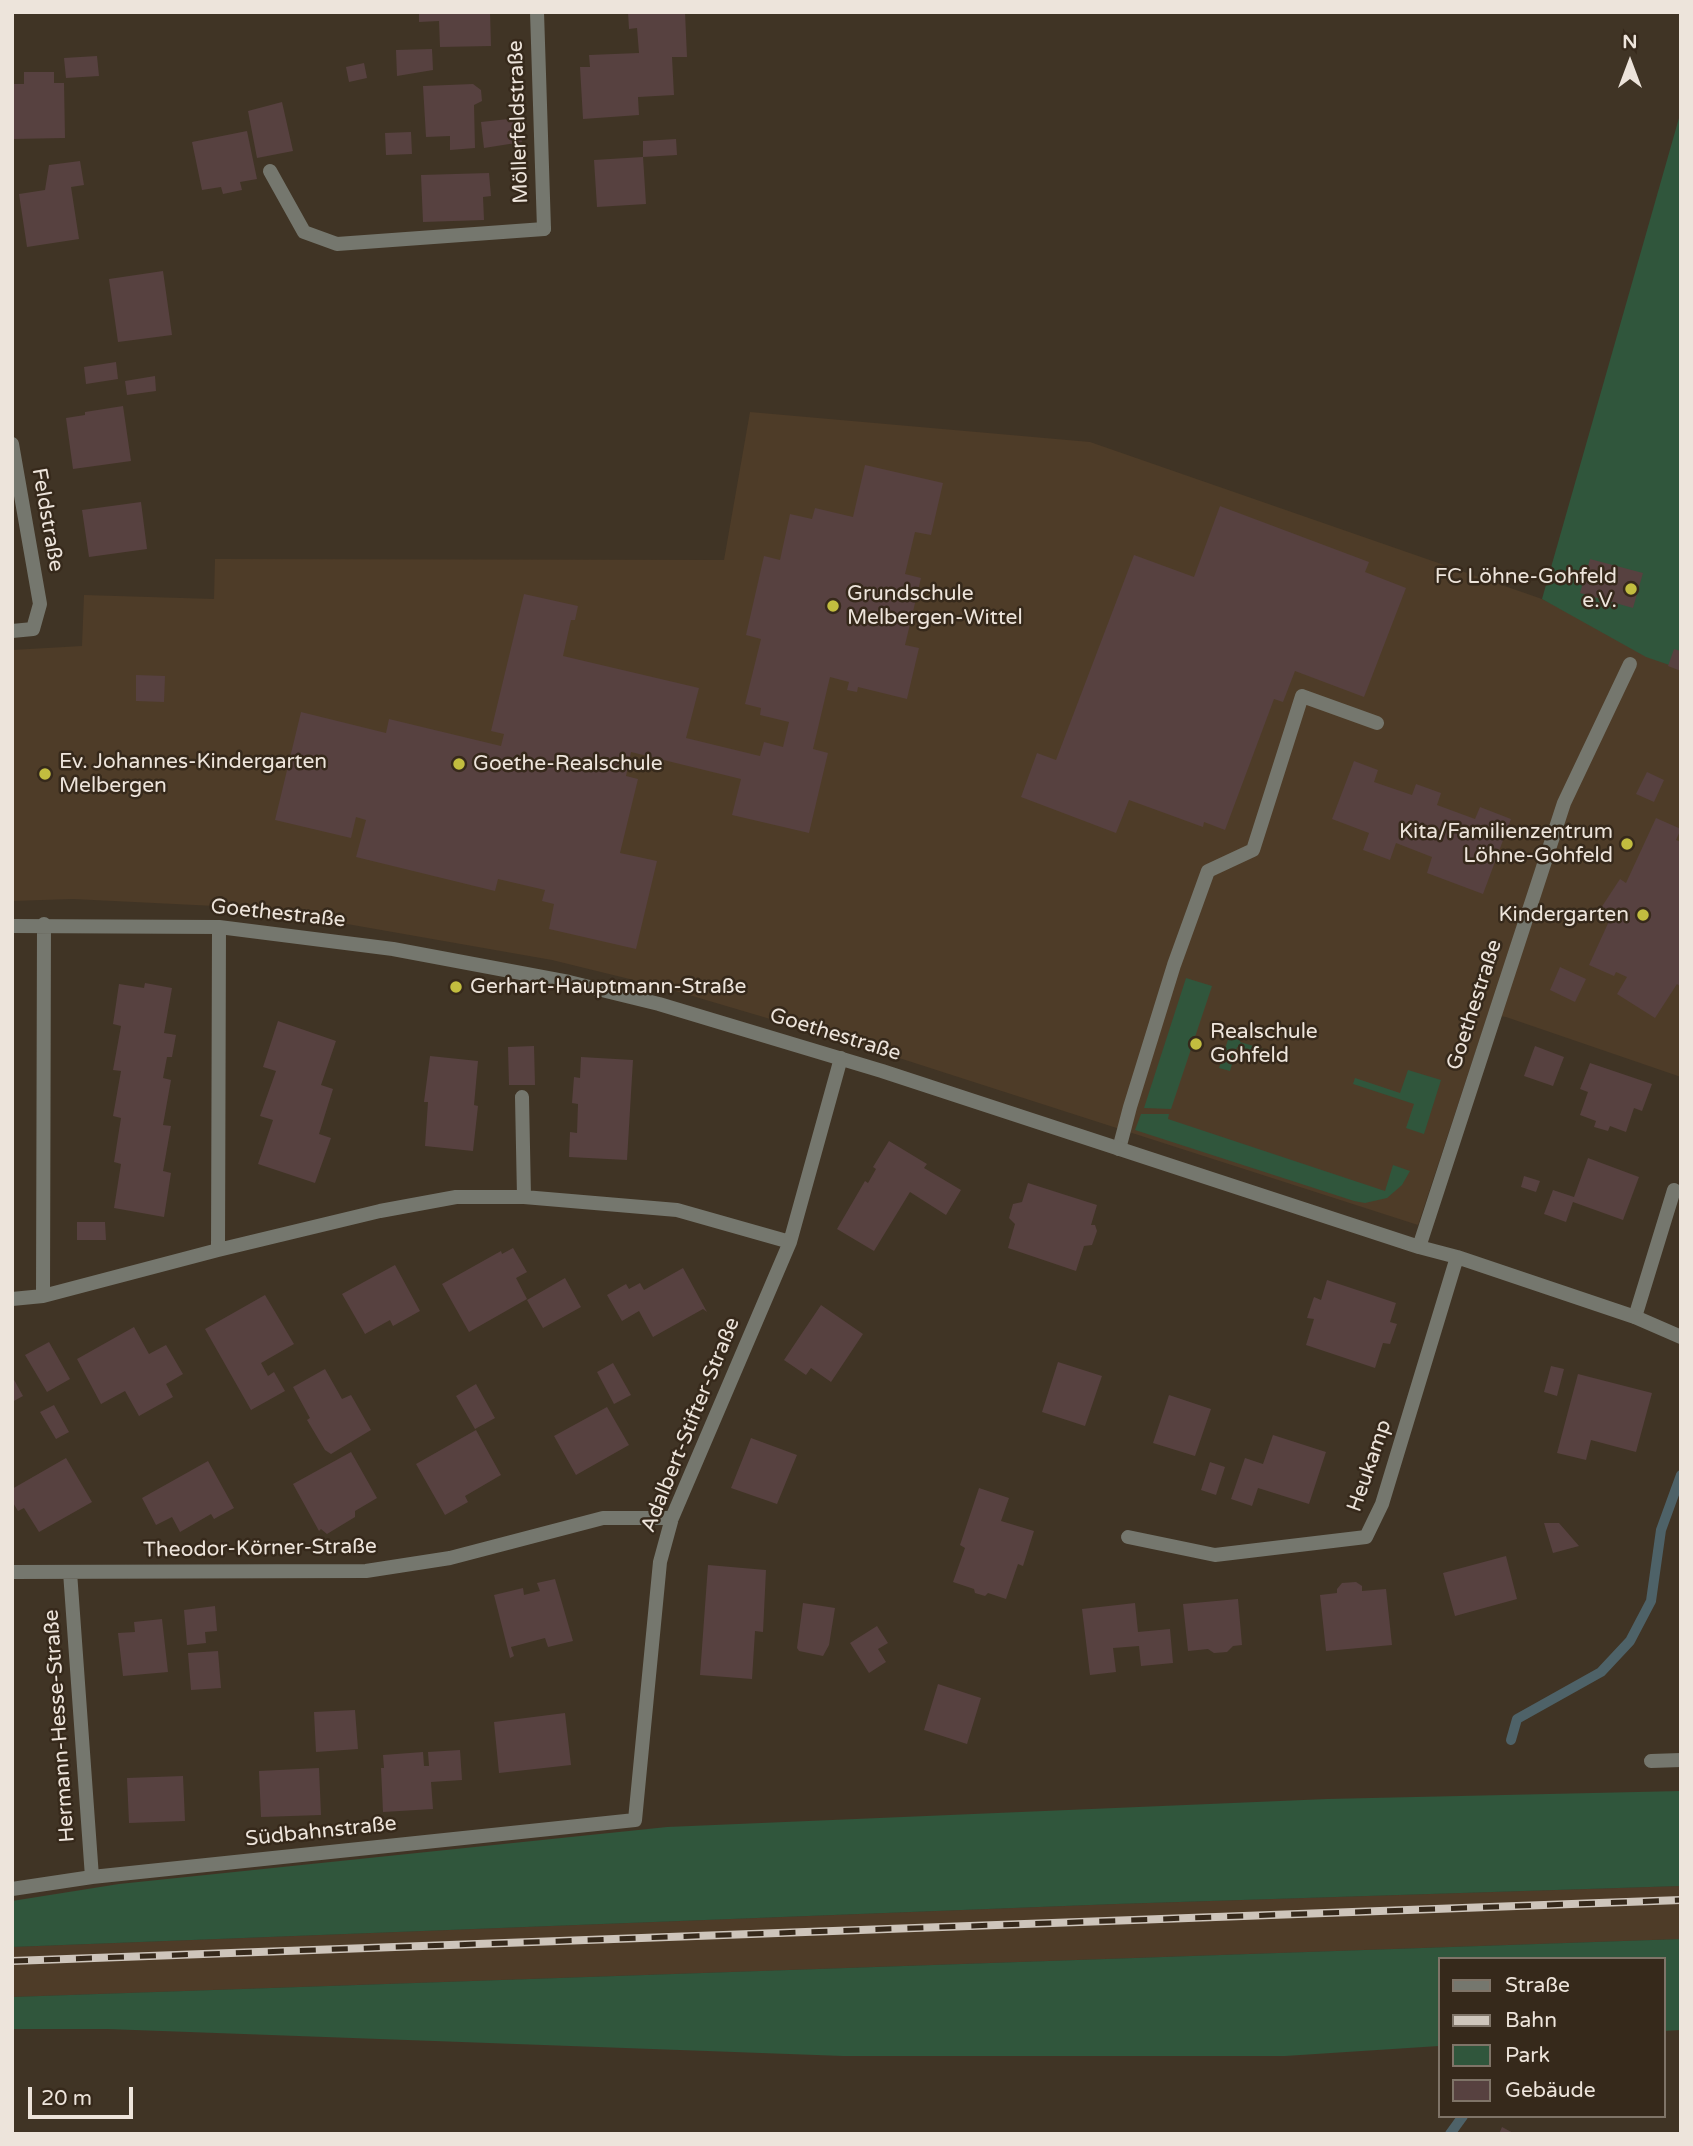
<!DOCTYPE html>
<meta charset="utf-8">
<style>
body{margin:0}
#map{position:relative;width:1693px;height:2146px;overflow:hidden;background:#403425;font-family:"Varela Round",sans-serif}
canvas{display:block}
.frame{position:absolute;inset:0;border:14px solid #ede4db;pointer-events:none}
.legend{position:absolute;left:1438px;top:1957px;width:228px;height:161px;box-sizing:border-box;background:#36291b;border:2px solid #7f7468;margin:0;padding:9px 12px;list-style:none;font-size:21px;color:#ede4db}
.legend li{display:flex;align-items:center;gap:14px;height:35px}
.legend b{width:35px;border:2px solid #7f7468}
.north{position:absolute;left:1595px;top:28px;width:70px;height:70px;-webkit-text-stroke:5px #36291b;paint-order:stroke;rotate:0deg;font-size:19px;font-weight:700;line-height:28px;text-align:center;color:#ede4db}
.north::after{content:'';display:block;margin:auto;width:24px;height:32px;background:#ede4db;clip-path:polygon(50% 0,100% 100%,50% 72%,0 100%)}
.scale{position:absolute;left:28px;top:2087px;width:105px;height:32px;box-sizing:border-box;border:4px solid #ede4db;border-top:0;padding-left:9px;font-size:21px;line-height:24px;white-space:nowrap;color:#ede4db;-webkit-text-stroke:5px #36291b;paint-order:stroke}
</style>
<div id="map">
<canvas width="1693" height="2146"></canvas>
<div class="frame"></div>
<ul class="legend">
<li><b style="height:9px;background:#75776e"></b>Straße</li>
<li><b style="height:9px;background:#cec5bb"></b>Bahn</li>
<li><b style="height:19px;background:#30563c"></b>Park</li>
<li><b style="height:19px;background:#574140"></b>Gebäude</li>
</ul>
<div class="north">N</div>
<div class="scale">20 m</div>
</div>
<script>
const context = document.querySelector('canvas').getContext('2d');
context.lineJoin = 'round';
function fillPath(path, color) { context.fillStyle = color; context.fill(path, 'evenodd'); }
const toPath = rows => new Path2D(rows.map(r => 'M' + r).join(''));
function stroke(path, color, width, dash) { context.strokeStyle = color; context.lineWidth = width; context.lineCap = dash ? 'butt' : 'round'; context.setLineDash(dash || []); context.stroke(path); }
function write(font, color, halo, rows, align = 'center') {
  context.font = font + ' "Varela Round",sans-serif'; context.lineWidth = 5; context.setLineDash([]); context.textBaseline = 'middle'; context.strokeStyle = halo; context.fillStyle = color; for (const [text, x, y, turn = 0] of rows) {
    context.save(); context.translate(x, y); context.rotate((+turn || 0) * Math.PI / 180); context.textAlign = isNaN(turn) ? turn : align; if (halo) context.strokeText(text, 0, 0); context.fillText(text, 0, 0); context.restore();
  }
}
fillPath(toPath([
 [750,412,1090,442,1542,599,1681,669,1681,1077,1506,1017,1488,1014,1418,1225,865,1047,662,987,552,960,256,908,73,899,12,901,12,650,82,646,84,595,214,599,215,559,724,560],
 [1681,1886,1681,1939,12,1997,12,1947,1116,1904]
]), '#4e3c28');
fillPath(toPath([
 [1681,111,1681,669,1646,657,1542,599],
 [1186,978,1212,986,1171,1109,1144,1108],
 [1232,1027,1243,1031,1240,1042,1270,1051,1268,1057,1237,1047,1230,1071,1219,1068],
 [1408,1070,1441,1080,1424,1134,1406,1128,1414,1104,1353,1084,1355,1078,1400,1093],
 [1141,1114,1169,1114,1168,1119,1385,1191,1393,1165,1410,1171,1402,1185,1387,1198,1365,1203,1354,1201,1135,1130],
 [1681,1791,1681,1886,1116,1904,12,1947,12,1901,119,1884,667,1827,1327,1799],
 [1681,1939,1681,2030,1663,2031,1663,1959,1439,1959,1439,2046,1285,2056,843,2056,107,2029,12,2029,12,1997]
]), '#30563c');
stroke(toPath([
 [1511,1740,1517,1719,1601,1672,1630,1641,1651,1601,1661,1530,1681,1475],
 [1450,2134,1463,2116]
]), '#4e6268', 10);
fillPath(toPath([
 [419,12,490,12,491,46,440,47,439,21,419,22],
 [628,12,685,12,687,57,672,57,674,95,638,97,639,115,583,119,580,67,590,67,589,55,639,53,637,28,629,29],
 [432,49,433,70,397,76,396,50],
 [97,56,99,76,66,78,64,58],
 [364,63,367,78,349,82,346,67],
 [24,72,54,72,54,83,64,83,65,138,12,139,12,84,24,84],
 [473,84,481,90,482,101,474,105,475,148,450,150,450,136,426,137,423,86],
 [282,102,293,151,257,158,248,111],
 [518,118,522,142,484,148,481,122],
 [247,131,257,179,240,182,242,190,223,194,221,187,202,190,192,142],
 [411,132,412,154,386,155,385,133],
 [676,139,677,155,643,157,643,141],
 [643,157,646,204,597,207,594,160],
 [80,161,84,185,71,187,79,239,27,247,19,194,45,190,49,165],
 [489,173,491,196,483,197,484,220,423,222,421,175],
 [163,271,172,335,118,342,109,279],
 [116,362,118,379,86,384,84,367],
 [155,376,156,391,127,395,125,381],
 [123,406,131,461,73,469,66,418,85,415,85,412],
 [865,465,943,483,931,535,915,532,905,574,921,578,905,645,919,648,907,699,858,687,857,692,847,690,849,682,830,677,813,749,828,753,809,833,732,815,741,779,631,752,626,776,638,779,620,853,657,861,636,949,549,929,554,904,542,901,545,890,498,879,495,891,356,857,366,820,356,817,351,838,275,820,301,712,386,733,389,719,501,746,504,734,491,731,524,594,578,606,575,620,571,620,563,656,699,688,686,738,760,756,764,742,783,747,789,722,760,715,761,708,745,704,761,639,746,635,764,556,780,560,790,514,812,519,815,508,853,517],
 [141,502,147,549,89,557,82,510],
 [1220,506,1369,562,1365,572,1406,588,1364,697,1295,671,1283,702,1274,699,1225,830,1204,822,1203,827,1129,800,1116,833,1021,797,1037,753,1056,760,1134,555,1194,577],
 [1590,559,1643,573,1633,608,1580,593],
 [1674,649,1681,651,1681,671,1668,666],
 [136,675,165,676,164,702,136,701],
 [1354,761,1378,770,1374,782,1412,795,1416,784,1441,793,1437,805,1475,819,1480,807,1511,819,1483,894,1427,873,1432,857,1396,843,1390,860,1363,850,1369,833,1332,819],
 [1647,772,1664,780,1654,802,1636,794],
 [1656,818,1681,829,1676,840,1681,842,1681,987,1677,984,1655,1018,1617,994,1627,977,1616,972,1614,976,1589,965,1610,919,1599,911,1620,879,1626,883],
 [1560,967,1586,979,1575,1002,1550,990],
 [145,983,172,988,164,1033,176,1035,172,1057,167,1057,163,1078,171,1080,163,1125,171,1126,163,1171,171,1173,164,1217,114,1208,121,1164,114,1162,121,1118,113,1116,121,1071,113,1070,121,1026,113,1024,119,984,144,988],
 [278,1021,336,1041,321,1085,333,1089,319,1134,331,1138,315,1183,258,1164,273,1120,260,1116,276,1071,263,1067],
 [534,1046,535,1085,509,1085,508,1047],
 [1535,1046,1564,1057,1553,1086,1524,1076],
 [430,1056,478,1061,474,1105,478,1106,473,1151,425,1146,428,1102,424,1102],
 [581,1057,633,1060,627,1160,569,1157,570,1132,577,1133,578,1104,572,1103,574,1077,580,1078],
 [1590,1063,1652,1084,1642,1111,1634,1108,1626,1132,1610,1126,1608,1131,1594,1127,1596,1121,1580,1115,1588,1092,1580,1089],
 [889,1141,927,1164,924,1168,961,1190,946,1215,910,1192,874,1251,837,1229,865,1181,868,1183,876,1169,873,1167],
 [1588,1158,1639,1177,1623,1220,1573,1202,1566,1222,1544,1214,1553,1190,1574,1197],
 [1524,1176,1540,1181,1536,1192,1521,1187],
 [1028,1183,1097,1205,1091,1225,1095,1225,1097,1231,1092,1245,1084,1246,1076,1271,1008,1248,1015,1224,1009,1218,1013,1204,1022,1202],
 [77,1222,105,1222,106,1240,77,1240],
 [513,1248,527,1272,516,1278,527,1299,469,1332,442,1284,501,1251,502,1254],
 [395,1265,420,1311,393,1326,390,1320,365,1334,342,1294],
 [683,1268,707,1312,703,1309,653,1337,639,1311,622,1321,607,1295,626,1284,629,1289,640,1283,644,1290],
 [565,1278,581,1307,543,1328,527,1300],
 [1327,1280,1396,1303,1390,1322,1397,1324,1390,1344,1383,1343,1375,1368,1306,1345,1314,1319,1307,1318,1314,1297,1321,1300],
 [265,1295,294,1344,261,1363,268,1376,274,1372,285,1391,251,1410,205,1329],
 [821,1305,863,1334,831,1382,811,1368,806,1375,784,1360],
 [134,1327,149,1354,166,1345,183,1374,166,1384,173,1397,139,1416,125,1391,101,1404,77,1359],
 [49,1342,70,1379,47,1392,25,1355],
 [1058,1362,1102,1376,1085,1426,1042,1412],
 [613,1363,631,1395,614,1404,597,1372],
 [1551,1366,1564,1369,1557,1396,1544,1392],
 [325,1369,342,1399,351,1395,371,1430,331,1454,325,1450,307,1420,310,1418,293,1387],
 [1578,1374,1652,1393,1636,1452,1591,1440,1586,1460,1557,1453],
 [12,1376,23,1396,12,1402],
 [476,1384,495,1418,475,1429,456,1396],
 [1169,1395,1211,1409,1195,1456,1153,1443],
 [54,1405,69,1432,56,1439,40,1412],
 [607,1407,629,1445,576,1475,554,1436],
 [476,1430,501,1475,465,1496,468,1502,445,1515,416,1464],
 [1273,1435,1326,1452,1309,1504,1258,1488,1252,1506,1231,1499,1245,1458,1263,1464],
 [751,1438,797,1455,777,1504,731,1488],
 [351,1452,377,1498,355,1511,355,1517,327,1534,321,1529,319,1531,293,1484],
 [66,1458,92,1502,39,1532,24,1508,18,1511,12,1501,12,1489],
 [208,1461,234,1508,214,1519,211,1514,180,1532,172,1517,156,1525,142,1498],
 [1210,1462,1225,1467,1216,1495,1201,1490],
 [979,1488,1009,1498,1001,1521,1034,1531,1023,1566,1018,1564,1006,1599,988,1593,985,1596,975,1593,974,1589,953,1582,965,1548,960,1545],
 [1544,1523,1559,1523,1579,1546,1553,1553],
 [1506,1556,1517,1599,1455,1616,1443,1573],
 [708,1565,766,1570,763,1632,755,1631,752,1679,700,1675],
 [555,1579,573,1641,548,1647,545,1638,511,1647,514,1656,510,1658,494,1595,523,1588,524,1595,540,1591,537,1583],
 [1356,1582,1362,1586,1362,1591,1386,1589,1392,1645,1326,1651,1320,1595,1337,1593,1337,1589,1342,1583],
 [1238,1599,1242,1645,1233,1646,1227,1652,1214,1653,1208,1649,1188,1651,1183,1604],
 [803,1603,835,1608,829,1645,823,1656,799,1651,797,1648],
 [1135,1603,1138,1632,1170,1629,1173,1663,1141,1666,1139,1646,1113,1648,1116,1672,1090,1675,1082,1609],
 [215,1606,217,1631,205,1632,206,1643,187,1645,184,1610],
 [162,1619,168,1672,123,1676,118,1633,135,1632,134,1622],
 [877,1626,888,1643,878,1649,886,1662,869,1673,850,1643],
 [218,1651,221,1688,191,1690,188,1653],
 [938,1684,981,1698,967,1744,924,1730],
 [355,1710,358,1749,316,1752,314,1712],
 [565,1713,571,1765,499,1773,494,1722],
 [460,1750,462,1780,431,1782,433,1809,383,1812,381,1768,384,1768,383,1755,423,1752,424,1766,429,1766,428,1752],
 [319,1768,321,1815,261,1817,259,1771],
 [183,1776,185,1821,129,1823,127,1778],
 [1502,2127,1515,2134,1499,2134]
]), '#574140');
stroke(toPath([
 [270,171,304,232,337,244,544,229],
 [1119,1149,1130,1107,1174,965,1208,871,1253,850,1302,696,1377,723],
 [1635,1317,1674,1190]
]), '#75776e', 14);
stroke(toPath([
 [537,12,544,229],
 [12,444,40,604,33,629,12,631],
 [12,926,219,927,393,949,569,982,659,1004,882,1071,1419,1247,1457,1257,1635,1317,1681,1337],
 [522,1097,524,1197],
 [1419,1247,1564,803,1630,664],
 [218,1250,219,927],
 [43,1296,44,924],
 [12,1299,43,1296,218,1250,380,1211,456,1197,524,1197,677,1210,790,1242],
 [1128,1537,1215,1555,1366,1537,1382,1504,1457,1257],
 [12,1572,366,1571,450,1558,603,1518,672,1518],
 [70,1572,92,1877],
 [1651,1761,1681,1760],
 [12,1889,92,1877,635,1820,660,1562,672,1518,790,1242,841,1058]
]), '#75776e', 14);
const rail = toPath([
 [12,1961,1681,1900]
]);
stroke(rail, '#cec5bb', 8);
stroke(rail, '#36291b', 5, [16]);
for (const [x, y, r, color] of [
 [1631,589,7,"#c2bd3f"],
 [833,606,7,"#c2bd3f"],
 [459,764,7,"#c2bd3f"],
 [45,774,7,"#c2bd3f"],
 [1627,844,7,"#c2bd3f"],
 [1643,915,7,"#c2bd3f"],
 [456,987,7,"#c2bd3f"],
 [1196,1044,7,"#c2bd3f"]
]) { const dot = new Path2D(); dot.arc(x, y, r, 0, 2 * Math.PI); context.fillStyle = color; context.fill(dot); stroke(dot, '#36291b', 2.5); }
write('21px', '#ede4db', '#36291b', [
 ["Möllerfeldstraße",519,122,-92],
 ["Feldstraße",47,520,80],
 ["Goethestraße",278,914,6],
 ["Goethestraße",1475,1005,-72],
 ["Goethestraße",835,1035,17],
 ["Adalbert-Stifter-Straße",691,1425,-68],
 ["Heukamp",1370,1466,-71],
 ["Theodor-Körner-Straße",260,1549,-1],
 ["Hermann-Hesse-Straße",60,1726,-94],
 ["Südbahnstraße",321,1832,-6]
]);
write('21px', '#ede4db', '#36291b', [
 ["FC Löhne-Gohfeld",1617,577,"right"],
 ["e.V.",1617,601,"right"],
 ["Grundschule",847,594],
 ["Melbergen-Wittel",847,618],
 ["Ev. Johannes-Kindergarten",59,762],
 ["Melbergen",59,786],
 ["Goethe-Realschule",473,764],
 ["Kita/Familienzentrum",1613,832,"right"],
 ["Löhne-Gohfeld",1613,856,"right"],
 ["Kindergarten",1629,915,"right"],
 ["Gerhart-Hauptmann-Straße",470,987],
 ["Realschule",1210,1032],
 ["Gohfeld",1210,1056]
], 'left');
</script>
